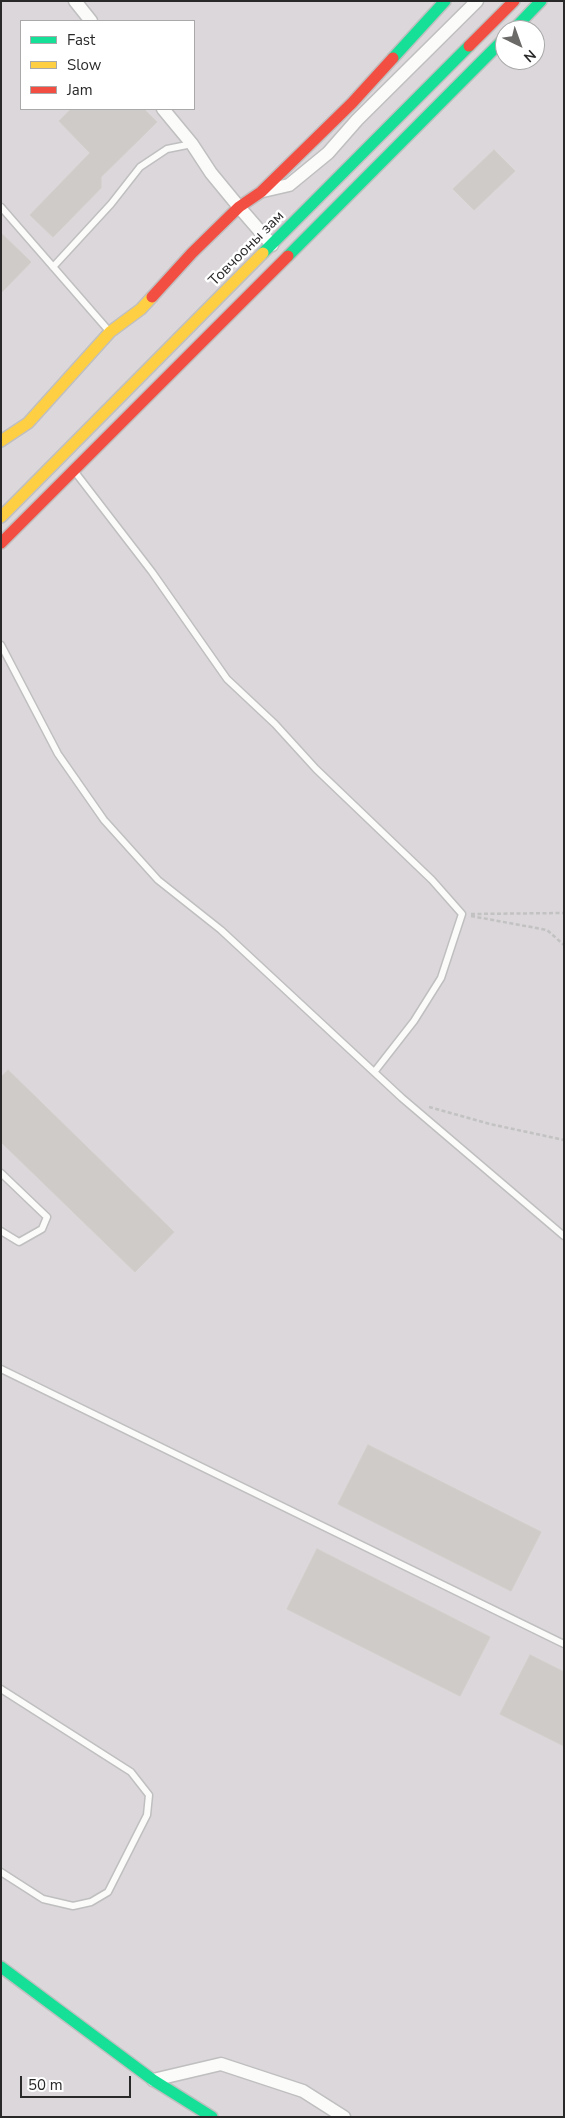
<!DOCTYPE html>
<meta charset="utf-8">
<style>
body{margin:0}
#map{position:relative;width:565px;height:2118px;overflow:hidden;background:#e7e2de;font-family:"Nunito Sans",sans-serif}
canvas{display:block}
.frame{position:absolute;inset:0;border:2px solid #292929;pointer-events:none}
.legend{position:absolute;left:20px;top:20px;width:175px;height:90px;box-sizing:border-box;background:#fff;border:1px solid #a9a9a9;margin:0;padding:6px 9px;list-style:none;font-size:15px;color:#292929}
.legend li{display:flex;align-items:center;gap:10px;height:25px}
.legend b{width:25px;border:1px solid #a9a9a9}
.north{position:absolute;left:495px;top:20px;width:50px;height:50px;box-sizing:border-box;background:#fff;border:1px solid #a9a9a9;border-radius:50%;rotate:138deg;font-size:14px;font-weight:700;line-height:20px;text-align:center;color:#292929}
.north::after{content:'';display:block;margin:auto;width:18px;height:22px;background:#6c6a68;clip-path:polygon(50% 0,100% 100%,50% 72%,0 100%)}
.scale{position:absolute;left:20px;top:2076px;width:111px;height:22px;box-sizing:border-box;border:2px solid #292929;border-top:0;padding-left:6px;font-size:15px;line-height:18px;white-space:nowrap;color:#292929;-webkit-text-stroke:4px #fff;paint-order:stroke}
</style>
<div id="map">
<canvas width="565" height="2118"></canvas>
<div class="frame"></div>
<ul class="legend">
<li><b style="height:6px;background:#16e098"></b>Fast</li>
<li><b style="height:6px;background:#ffcf43"></b>Slow</li>
<li><b style="height:6px;background:#f24e42"></b>Jam</li>
</ul>
<div class="north">N</div>
<div class="scale">50 m</div>
</div>
<script>
const context = document.querySelector('canvas').getContext('2d');
context.lineJoin = 'round';
function fillPath(path, color) { context.fillStyle = color; context.fill(path, 'evenodd'); }
const toPath = rows => new Path2D(rows.map(r => 'M' + r).join(''));
function stroke(path, color, width, dash) { context.strokeStyle = color; context.lineWidth = width; context.lineCap = dash ? 'butt' : 'round'; context.setLineDash(dash || []); context.stroke(path); }
function write(font, color, halo, rows, align = 'center') {
  context.font = font + ' "Nunito Sans",sans-serif'; context.lineWidth = 5; context.setLineDash([]); context.textBaseline = 'middle'; context.strokeStyle = halo; context.fillStyle = color; for (const [text, x, y, turn = 0] of rows) {
    context.save(); context.translate(x, y); context.rotate((+turn || 0) * Math.PI / 180); context.textAlign = isNaN(turn) ? turn : align; if (halo) context.strokeText(text, 0, 0); context.fillText(text, 0, 0); context.restore();
  }
}
fillPath(toPath([
 [1,1,564,1,564,2117,1,2117],
 [21,21,194,21,194,109,21,109],
 [505,30,535,30,535,60,505,60]
]), '#dbd7da');
const building = toPath([
 [71,109,144,109,157,122,101,177,101,188,53,237,30,215,90,153,59,121,71,109],
 [494,150,515,171,474,210,453,189,494,150],
 [1,233,31,262,1,293,1,233],
 [8,1070,174,1232,135,1272,1,1142,1,1077,8,1070],
 [368,1445,541,1532,511,1591,338,1504,368,1445],
 [317,1549,490,1637,460,1696,287,1609,317,1549],
 [530,1655,564,1672,564,1746,500,1714,530,1655]
]);
fillPath(building, '#cecbc8');
stroke(building, '#d2ceca', 1);
const lane = toPath([
 [1,207,109,331],
 [53,267,111,204,140,167,167,149,192,144],
 [75,472,152,572,227,679,275,724,316,769,432,880,462,914,441,978,414,1021,375,1071],
 [1,645,58,754,104,820,158,880,221,930,402,1098,564,1236],
 [1,1173,47,1217,42,1229,19,1242,1,1231],
 [1,1369,564,1644],
 [1,1689,131,1772,149,1795,147,1815,108,1892,91,1902,73,1906,43,1899,1,1872]
]);
const street = toPath([
 [75,1,91,21],
 [163,109,192,144,211,173,239,207,272,245],
 [263,191,289,185,328,153,357,120,477,1],
 [153,2080,221,2064,303,2091,344,2117]
]);
const fast = toPath([
 [513,30,541,1],
 [393,58,445,1],
 [263,253,469,46],
 [288,256,505,38],
 [1,1967,153,2080,212,2117]
]);
const slow = toPath([
 [1,441,28,423,110,332,141,309,152,297],
 [1,517,263,253]
]);
const jam = toPath([
 [469,46,514,1],
 [152,297,192,253,239,207,261,192,352,103,393,58],
 [1,543,288,256]
]);
stroke(lane, '#c0bfc0', 9);
stroke(street, '#c0bfc0', 15);
stroke(fast, '#c0bfc0', 14);
stroke(slow, '#c0bfc0', 14);
stroke(jam, '#c0bfc0', 14);
stroke(toPath([
 [471,914,564,913],
 [471,916,547,930,564,945],
 [429,1107,490,1124,564,1140]
]), '#c3c2c2', 2.5, [4, 2.5]);
stroke(lane, '#fbfbfa', 6);
stroke(street, '#fbfbfa', 12);
stroke(fast, '#16e098', 11);
stroke(slow, '#ffcf43', 11);
stroke(jam, '#f24e42', 11);
write('15px', '#292929', '#fff', [
 ["Товчооны зам",247,249,-45]
]);
</script>
